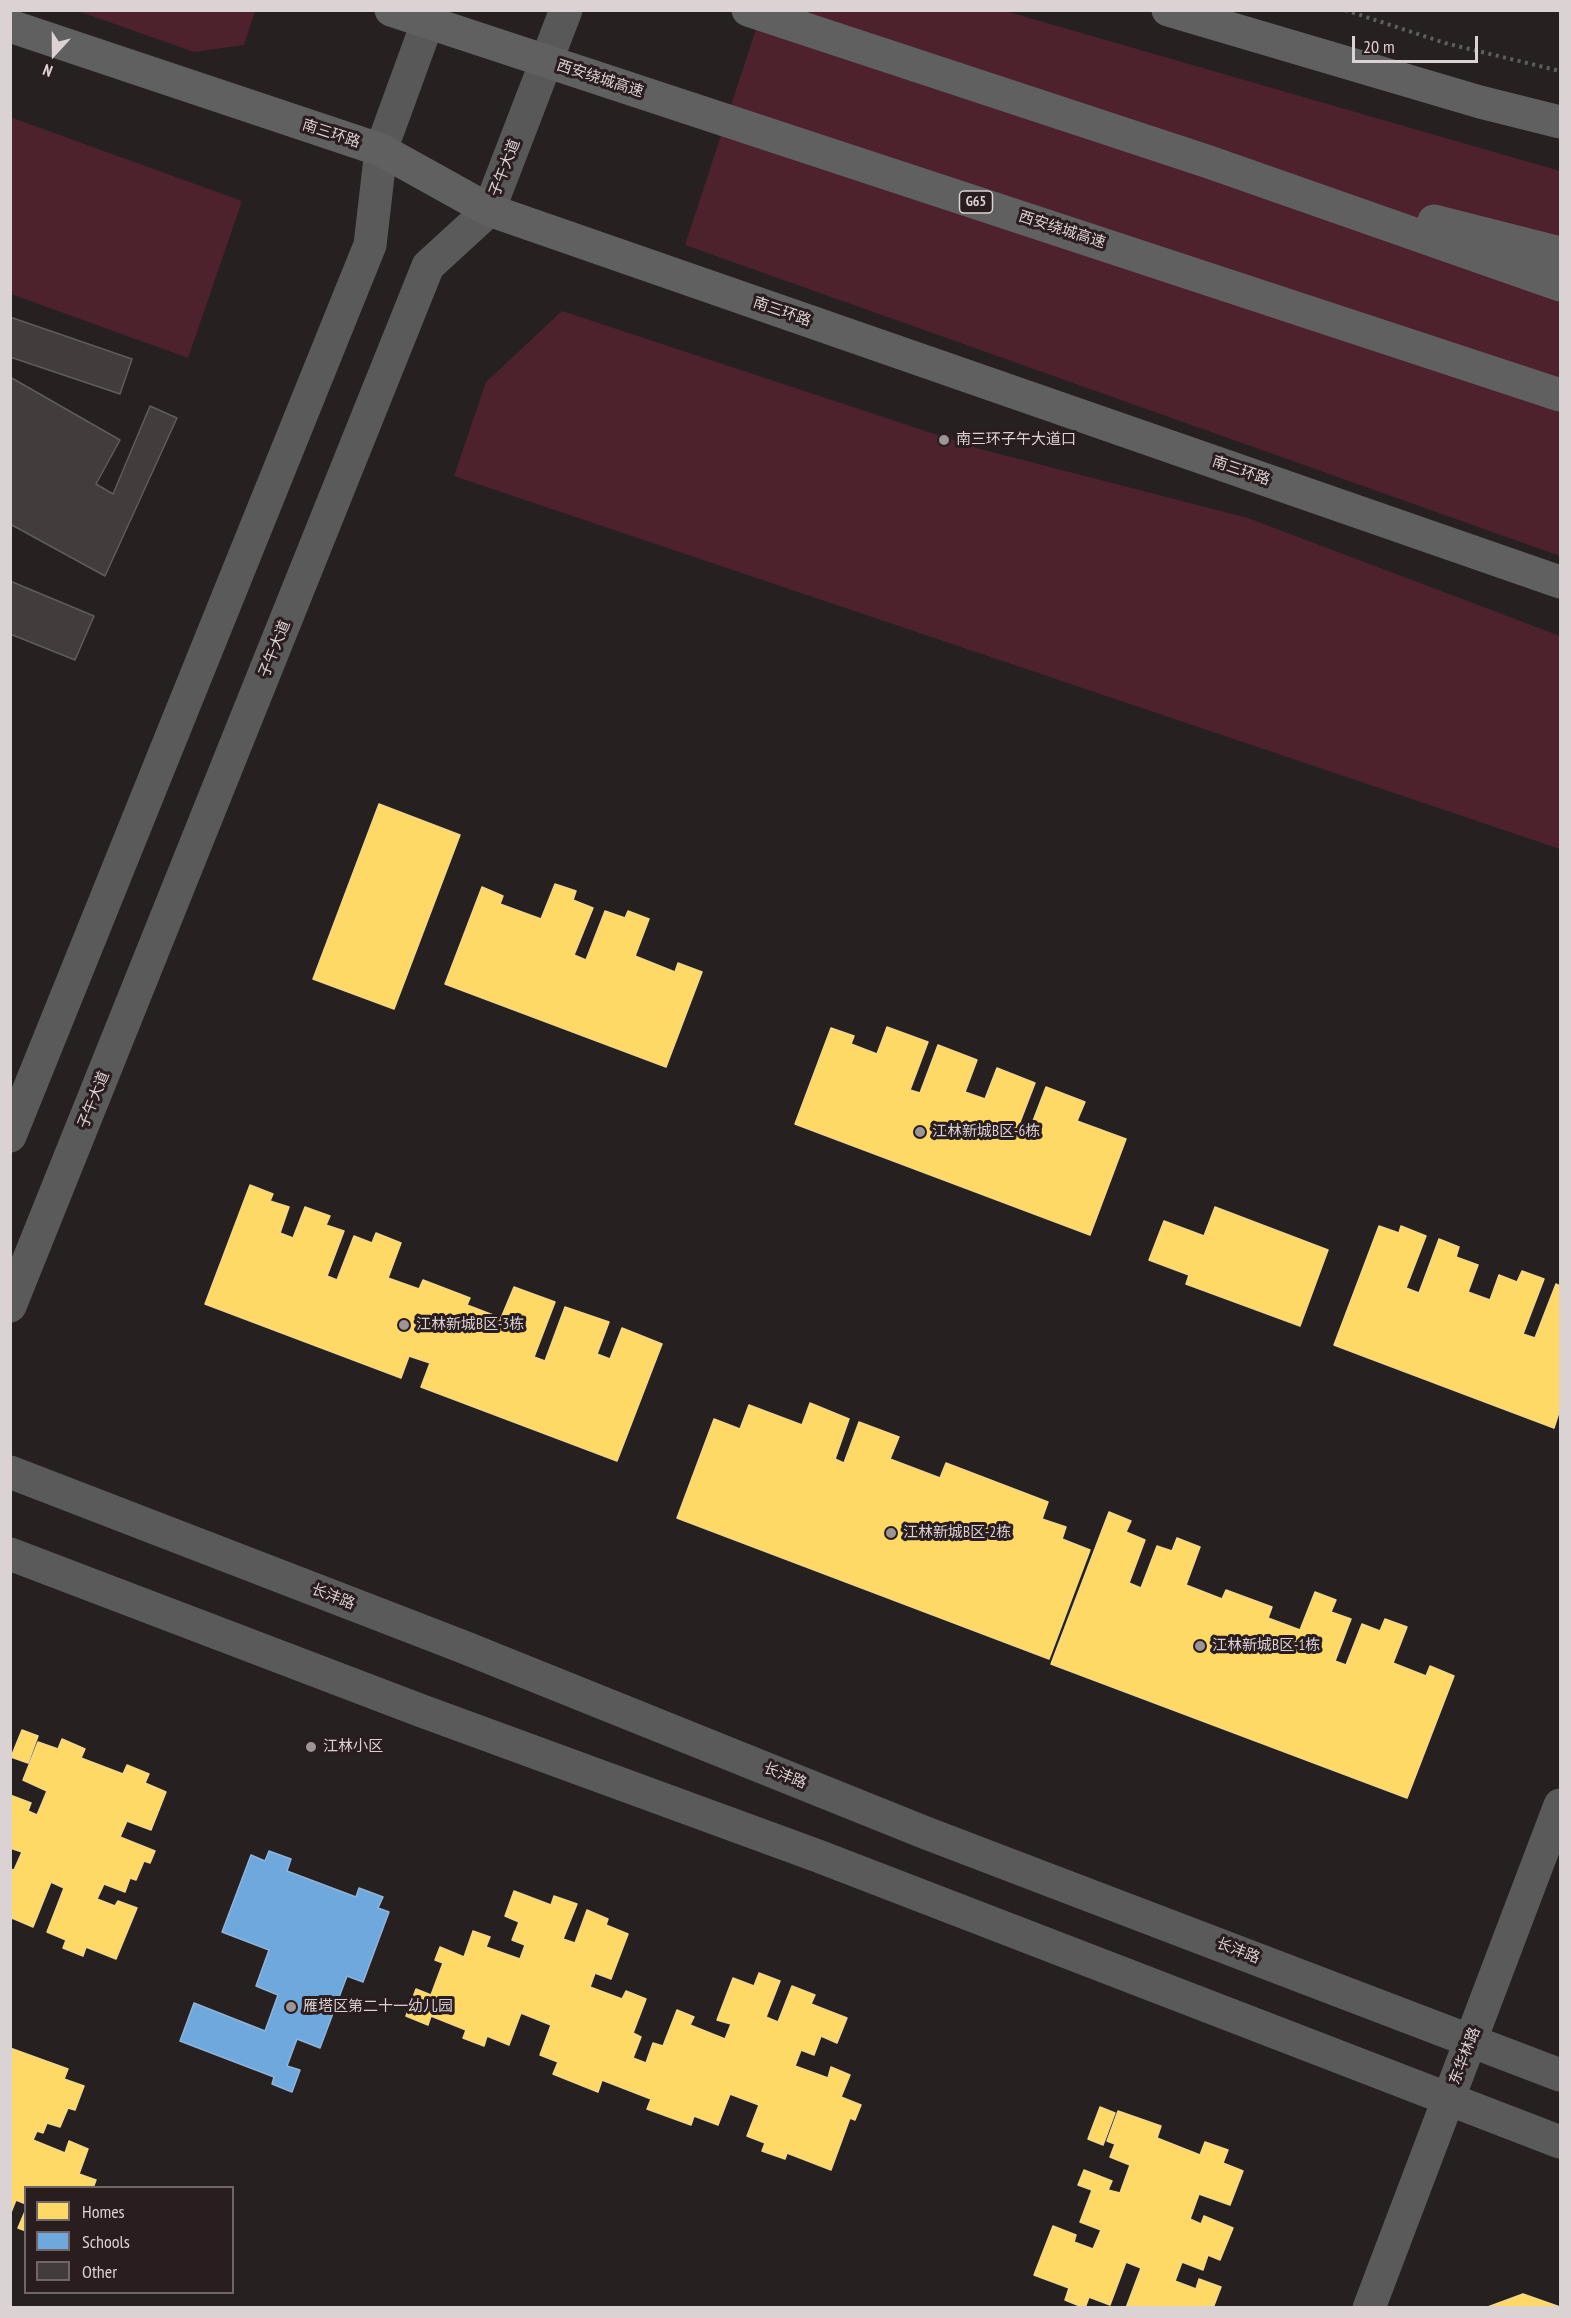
<!DOCTYPE html>
<meta charset="utf-8">
<style>
body{margin:0}
#map{position:relative;width:1571px;height:2318px;overflow:hidden;background:#262021;font-family:"PT Sans Narrow",sans-serif}
canvas{display:block}
.frame{position:absolute;inset:0;border:12px solid #dbd2d4;pointer-events:none}
.legend{position:absolute;left:24px;top:2186px;width:210px;height:108px;box-sizing:border-box;background:#291d1f;border:2px solid #706567;margin:0;padding:8px 10px;list-style:none;font-size:18px;color:#dbd2d4}
.legend li{display:flex;align-items:center;gap:12px;height:30px}
.legend b{width:30px;border:2px solid #706567}
.north{position:absolute;left:24px;top:24px;width:60px;height:60px;-webkit-text-stroke:4px #291d1f;paint-order:stroke;rotate:201deg;font-size:16px;font-weight:700;line-height:24px;text-align:center;color:#dbd2d4}
.north::after{content:'';display:block;margin:auto;width:21px;height:27px;background:#dbd2d4;clip-path:polygon(50% 0,100% 100%,50% 72%,0 100%)}
.scale{position:absolute;left:1352px;top:36px;width:126px;height:27px;box-sizing:border-box;border:3px solid #dbd2d4;border-top:0;padding-left:8px;font-size:18px;line-height:21px;white-space:nowrap;color:#dbd2d4;-webkit-text-stroke:4px #291d1f;paint-order:stroke}
</style>
<div id="map">
<canvas width="1571" height="2318"></canvas>
<div class="frame"></div>
<ul class="legend">
<li><b style="height:16px;background:#ffd966"></b>Homes</li>
<li><b style="height:16px;background:#6fa8dc"></b>Schools</li>
<li><b style="height:16px;background:#423c3d"></b>Other</li>
</ul>
<div class="north">N</div>
<div class="scale">20 m</div>
</div>
<script>
const context = document.querySelector('canvas').getContext('2d');
context.lineJoin = 'round';
function fillPath(path, color) { context.fillStyle = color; context.fill(path, 'evenodd'); }
const toPath = rows => new Path2D(rows.map(r => 'M' + r).join(''));
function stroke(path, color, width, dash) { context.strokeStyle = color; context.lineWidth = width; context.lineCap = dash ? 'butt' : 'round'; context.setLineDash(dash || []); context.stroke(path); }
function write(font, color, halo, rows, align = 'center') {
  context.font = font + ' "PT Sans Narrow","Noto Sans SC",sans-serif'; context.lineWidth = 6; context.setLineDash([]); context.textBaseline = 'middle'; context.strokeStyle = halo; context.fillStyle = color; for (const [text, x, y, turn = 0] of rows) {
    context.save(); context.translate(x, y); context.rotate((+turn || 0) * Math.PI / 180); context.textAlign = isNaN(turn) ? turn : align; if (halo) context.strokeText(text, 0, 0); context.fillText(text, 0, 0); context.restore();
  }
}
fillPath(toPath([
 [78,11,255,10,255,11,244,45,194,52],
 [762,11,1005,11,1560,171,1560,556,685,245],
 [10,117,242,201,188,358,11,294],
 [562,311,980,449,1248,518,1560,636,1560,849,454,476,486,382]
]), '#4d222d');
const homes = toPath([
 [379,804,460,835,394,1009,313,979,379,804],
 [555,884,576,891,573,900,593,908,574,955,586,960,605,911,625,918,628,911,649,919,635,956,675,972,678,963,702,972,666,1067,445,984,482,887,503,896,500,904,541,919,555,884],
 [887,1027,928,1042,910,1090,920,1093,938,1045,977,1060,965,1092,985,1099,997,1068,1035,1083,1017,1130,1028,1134,1046,1087,1085,1102,1077,1121,1126,1139,1090,1235,795,1124,831,1028,854,1036,851,1044,877,1054,887,1027],
 [250,1185,273,1194,270,1201,289,1207,280,1233,293,1238,305,1207,330,1216,326,1225,344,1231,327,1276,337,1280,354,1236,372,1243,376,1233,401,1243,388,1278,419,1289,423,1280,470,1298,467,1305,501,1318,514,1287,555,1302,534,1357,545,1361,565,1307,609,1322,597,1354,610,1359,622,1328,662,1344,617,1461,421,1387,430,1363,409,1356,401,1378,205,1304,250,1185],
 [1215,1207,1328,1250,1300,1326,1186,1284,1189,1275,1149,1260,1164,1221,1204,1236,1215,1207],
 [1379,1226,1399,1233,1401,1226,1426,1236,1406,1288,1419,1293,1439,1239,1459,1247,1456,1257,1478,1265,1468,1292,1490,1300,1499,1275,1517,1282,1522,1271,1544,1279,1523,1334,1535,1338,1556,1284,1560,1286,1560,1409,1554,1428,1334,1345,1379,1226],
 [810,1403,849,1419,835,1459,844,1463,859,1422,899,1437,890,1459,940,1478,946,1463,1048,1502,1042,1519,1066,1527,1062,1539,1090,1550,1049,1659,677,1518,714,1419,740,1429,749,1405,802,1425,810,1403],
 [1109,1512,1131,1521,1126,1532,1145,1540,1129,1583,1141,1588,1157,1546,1172,1551,1177,1538,1200,1547,1186,1585,1222,1599,1226,1590,1272,1607,1268,1618,1300,1630,1315,1592,1336,1600,1331,1612,1351,1619,1335,1661,1346,1665,1362,1624,1380,1631,1385,1619,1407,1627,1393,1663,1426,1676,1430,1666,1454,1676,1407,1798,1051,1664,1109,1512],
 [22,1730,38,1736,28,1763,11,1757,22,1730],
 [62,1739,85,1749,81,1758,123,1774,127,1765,149,1774,145,1783,166,1792,151,1830,127,1821,120,1837,155,1851,150,1863,144,1861,136,1880,130,1878,125,1892,104,1884,97,1899,115,1906,118,1901,137,1908,116,1959,86,1947,83,1956,63,1948,66,1940,47,1932,64,1888,51,1882,33,1927,12,1918,10,1922,10,1869,14,1870,22,1852,10,1848,10,1795,31,1803,28,1811,37,1815,47,1791,23,1780,38,1742,58,1749,62,1739],
 [514,1891,551,1905,554,1896,577,1904,563,1939,575,1943,587,1910,608,1919,606,1925,628,1934,611,1979,595,1973,590,1987,622,1999,626,1991,646,1999,633,2033,641,2037,633,2058,646,2063,653,2043,663,2046,677,2010,694,2017,690,2025,725,2039,731,2024,717,2020,733,1978,754,1986,759,1973,780,1981,766,2017,778,2022,792,1986,815,1995,811,2004,847,2018,837,2043,821,2036,814,2055,801,2050,795,2066,828,2078,831,2067,850,2075,841,2097,861,2105,855,2120,850,2118,831,2170,787,2153,785,2159,762,2151,765,2143,747,2136,759,2105,730,2094,718,2125,694,2116,691,2125,647,2109,651,2099,602,2080,598,2092,553,2074,558,2062,540,2055,551,2025,521,2013,509,2045,487,2036,484,2046,463,2038,466,2030,431,2016,428,2025,406,2016,416,1989,431,1995,443,1963,435,1960,440,1947,464,1957,473,1931,490,1937,486,1947,520,1959,525,1945,512,1940,519,1922,505,1916,514,1891],
 [10,2048,68,2069,64,2079,84,2086,75,2110,68,2108,60,2127,47,2123,43,2133,37,2131,33,2140,65,2153,69,2141,88,2149,79,2174,96,2180,93,2188,26,2188,26,2204,16,2200,10,2215,10,2048],
 [1100,2107,1115,2113,1103,2145,1088,2139,1100,2107],
 [1118,2111,1161,2126,1157,2138,1200,2155,1205,2142,1228,2150,1223,2163,1243,2171,1230,2205,1199,2194,1190,2219,1201,2224,1204,2216,1233,2228,1220,2260,1208,2255,1203,2270,1182,2262,1175,2281,1196,2289,1199,2279,1221,2287,1213,2308,1126,2308,1141,2268,1126,2262,1110,2305,1089,2297,1085,2308,1065,2300,1069,2288,1034,2275,1053,2226,1076,2235,1074,2242,1093,2249,1101,2230,1080,2222,1092,2190,1078,2185,1084,2170,1112,2181,1108,2190,1120,2193,1130,2165,1110,2157,1115,2144,1107,2141,1118,2111],
 [26,2209,26,2231,18,2228,26,2209],
 [1523,2294,1560,2307,1560,2308,1485,2308,1523,2294]
]);
fillPath(homes, '#ffd966');
stroke(homes, '#f4d787', 1.5);
const schools = toPath([
 [269,1851,291,1859,287,1871,356,1897,359,1888,383,1897,378,1908,389,1912,363,1982,347,1976,320,2048,297,2039,287,2066,300,2070,292,2092,272,2084,274,2077,180,2041,194,2003,265,2031,278,1995,256,1986,269,1950,222,1932,251,1855,265,1861,269,1851]
]);
fillPath(schools, '#6fa8dc');
stroke(schools, '#8fb5da', 1.5);
const building = toPath([
 [10,317,132,359,120,394,10,357,10,317],
 [10,377,120,440,96,484,113,494,150,406,177,418,105,576,10,524,10,377],
 [10,581,94,616,75,660,10,634,10,581]
]);
fillPath(building, '#423c3d');
stroke(building, '#605b5c', 1.5);
stroke(toPath([
 [1345,10,1445,43,1560,71]
]), '#5f5e5f', 4, [3, 4.5]);
stroke(toPath([
 [10,1136,370,245,381,150],
 [10,1306,428,266,489,210],
 [10,1472,461,1646,926,1833,1560,2075],
 [10,1554,422,1711,818,1856,1560,2142],
 [1369,2308,1560,1805]
]), '#5a5a5b', 33);
stroke(toPath([
 [381,150,432,10],
 [489,210,566,10]
]), '#595859', 33);
stroke(toPath([
 [748,10,1209,162,1560,285],
 [1168,10,1480,102,1560,122],
 [10,26,381,150,489,210,1560,582],
 [1434,221,1560,253]
]), '#606060', 33);
stroke(toPath([
 [391,10,1560,395]
]), '#606060', 33);
for (const [x, y, r, color] of [
 [944,440,6,"#9c9495"],
 [920,1132,6,"#9c9495"],
 [404,1325,6,"#9c9495"],
 [891,1533,6,"#9c9495"],
 [1200,1646,6,"#9c9495"],
 [311,1747,6,"#9c9495"],
 [291,2007,6,"#9c9495"]
]) { const dot = new Path2D(); dot.arc(x, y, r, 0, 2 * Math.PI); context.fillStyle = color; context.fill(dot); stroke(dot, '#291d1f', 2); }
for (const [x, y, w] of [
 [976,202,33]
]) { const box = new Path2D(); box.roundRect(x - w / 2, y - 11, w, 22, 4.5); context.fillStyle = '#291d1f'; context.fill(box); stroke(box, '#dbd2d4', 1.5); }
write('bold 14px', '#dbd2d4', null, [
 ["G65",976,202]
]);
write('15px', '#dbd2d4', '#291d1f', [
 ["西安绕城高速",600,79,18],
 ["南三环路",331,134,18],
 ["子午大道",505,168,-69],
 ["西安绕城高速",1062,230,18],
 ["南三环路",782,312,19],
 ["南三环路",1241,471,19],
 ["子午大道",275,649,-68],
 ["子午大道",94,1100,-68],
 ["长沣路",333,1597,21],
 ["长沣路",785,1776,22],
 ["长沣路",1238,1951,21],
 ["东华林路",1465,2056,-69]
]);
write('15px', '#dbd2d4', '#291d1f', [
 ["南三环子午大道口",956,440],
 ["江林新城B区-6栋",932,1132],
 ["江林新城B区-3栋",416,1325],
 ["江林新城B区-2栋",903,1533],
 ["江林新城B区-1栋",1212,1646],
 ["江林小区",323,1747],
 ["雁塔区第二十一幼儿园",303,2007]
], 'left');
</script>
